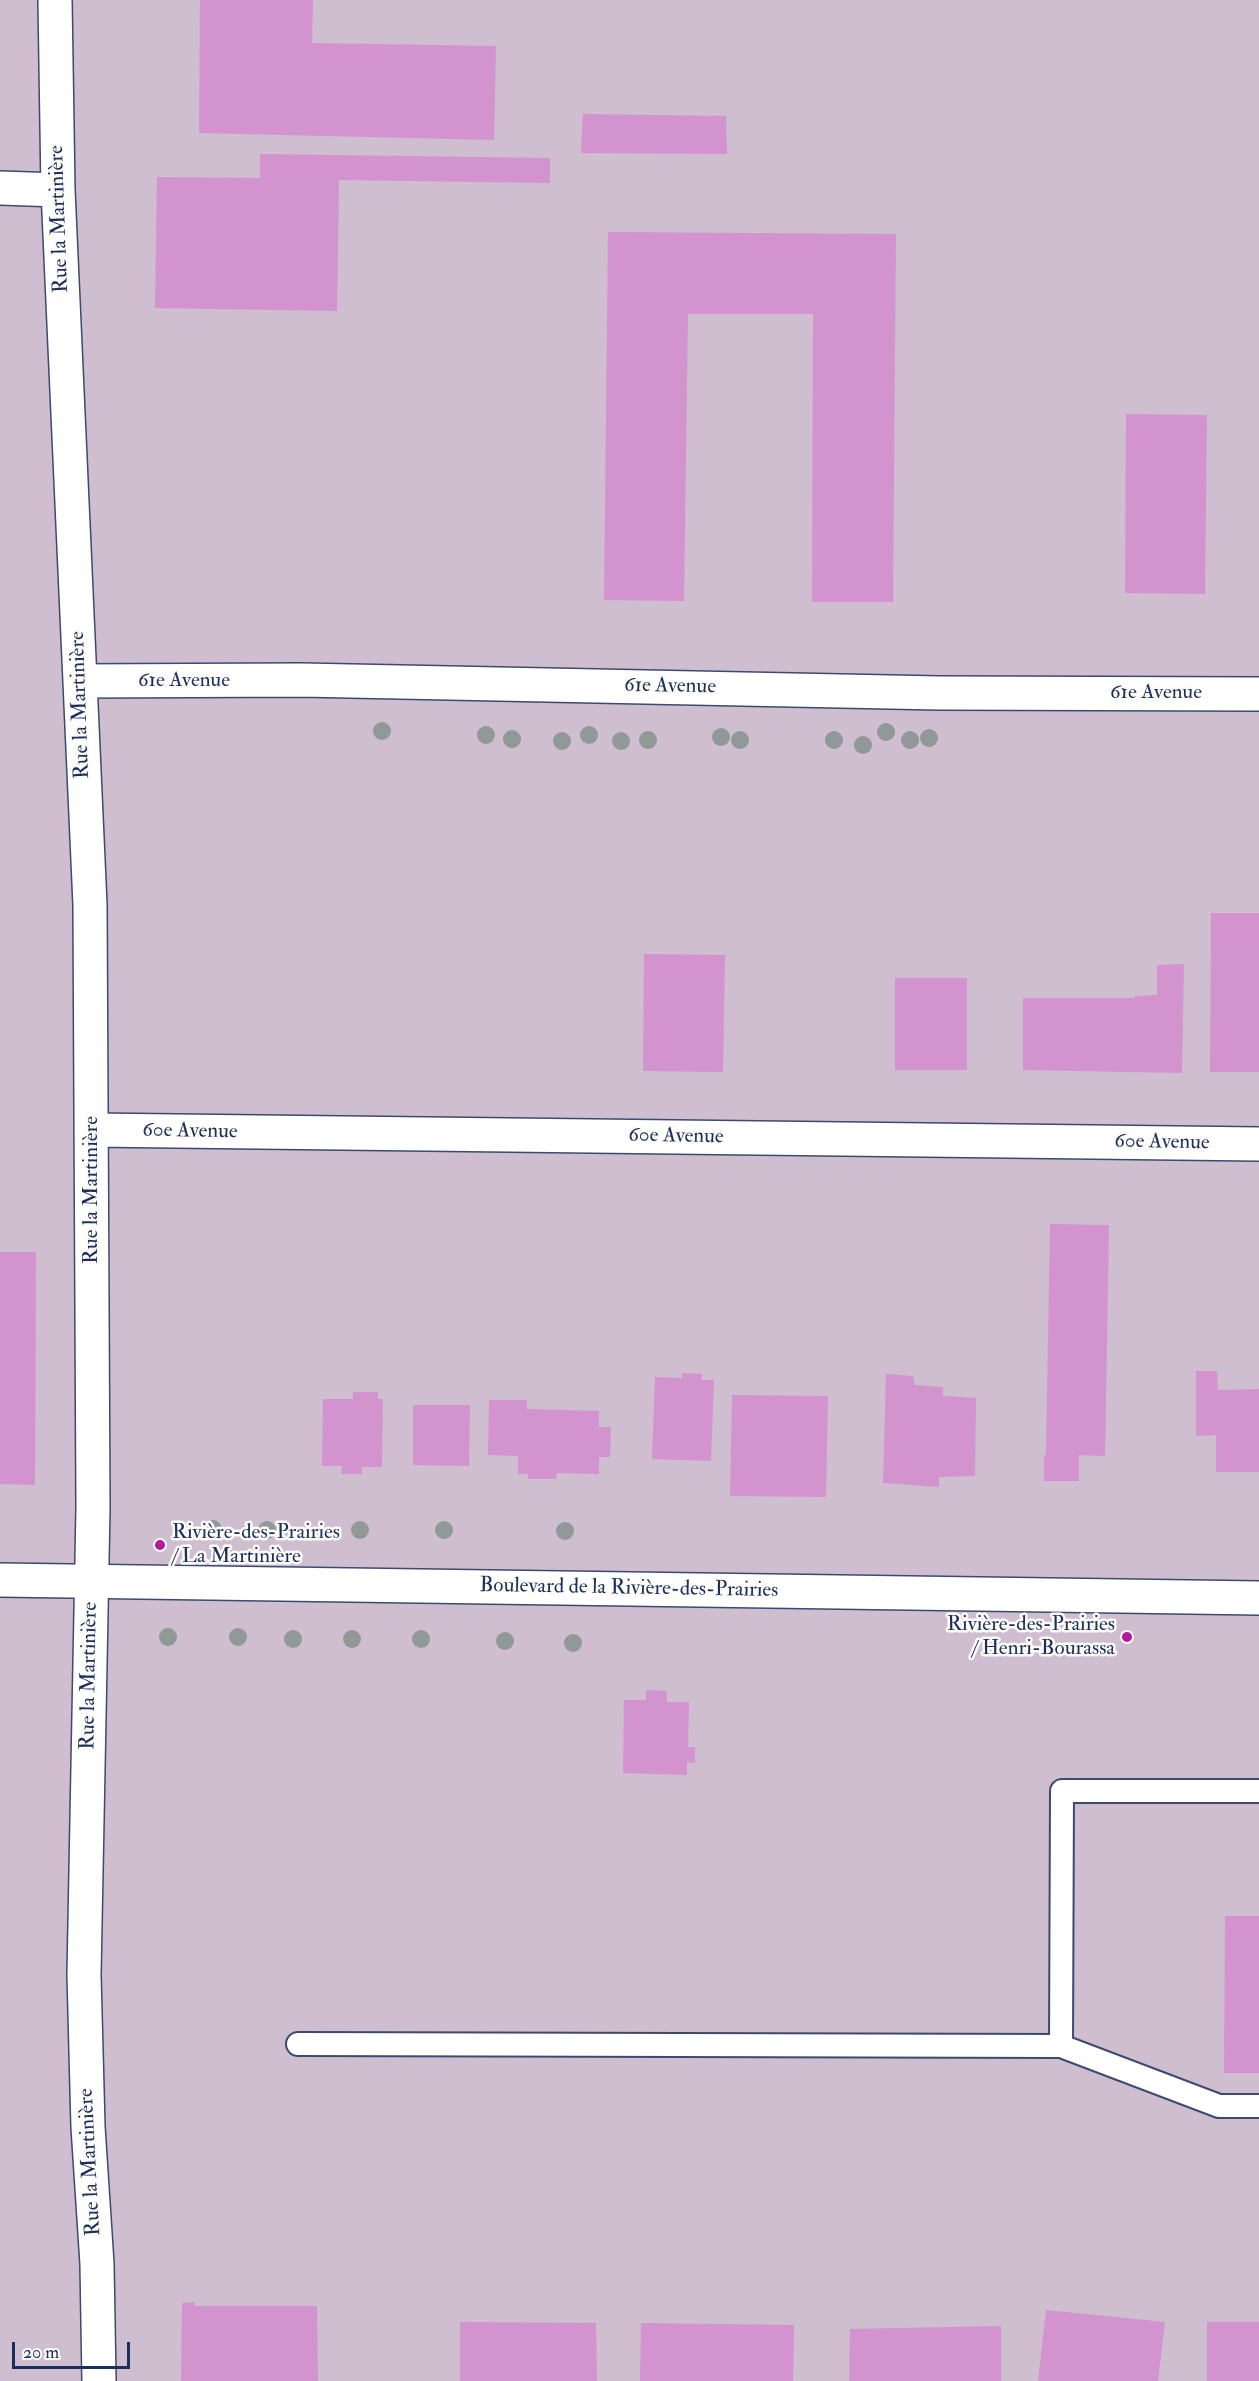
<!DOCTYPE html>
<meta charset="utf-8">
<style>
body{margin:0}
#map{position:relative;width:1259px;height:2381px;overflow:hidden;background:#f5e6cf;font-family:"IM FELL Double Pica",serif}
canvas{display:block}
.scale{position:absolute;left:12px;top:2342px;width:118px;height:27px;box-sizing:border-box;border:3px solid #1b2f5e;border-top:0;padding-left:8px;font-size:18px;line-height:21px;white-space:nowrap;color:#1b2f5e;-webkit-text-stroke:4px #fdfcf7;paint-order:stroke}
</style>
<div id="map">
<canvas width="1259" height="2381"></canvas>
<div class="scale">20 m</div>
</div>
<script>
const context = document.querySelector('canvas').getContext('2d');
context.lineJoin = 'round';
function fillPath(path, color) { context.fillStyle = color; context.fill(path, 'evenodd'); }
const toPath = rows => new Path2D(rows.map(r => 'M' + r).join(''));
function stroke(path, color, width, dash) { context.strokeStyle = color; context.lineWidth = width; context.lineCap = dash ? 'butt' : 'round'; context.setLineDash(dash || []); context.stroke(path); }
function write(font, color, halo, rows, align = 'center') {
  context.font = font + ' "IM FELL Double Pica",serif'; context.lineWidth = 5; context.setLineDash([]); context.textBaseline = 'middle'; context.strokeStyle = halo; context.fillStyle = color; for (const [text, x, y, turn = 0] of rows) {
    context.save(); context.translate(x, y); context.rotate((+turn || 0) * Math.PI / 180); context.textAlign = isNaN(turn) ? turn : align; if (halo) context.strokeText(text, 0, 0); context.fillText(text, 0, 0); context.restore();
  }
}
fillPath(toPath([
 [0,0,1259,0,1259,2381,0,2381]
]), '#cfbdd0');
fillPath(toPath([
 [200,0,313,0,312,43,496,46,494,140,199,133],
 [583,114,726,116,727,154,581,153],
 [260,154,550,158,550,183,339,180,337,311,155,308,157,177,260,178],
 [608,232,896,234,893,602,812,602,813,314,688,314,684,601,604,600],
 [1126,414,1207,415,1205,594,1125,593],
 [1211,913,1259,913,1259,1072,1210,1072],
 [644,954,725,955,723,1072,643,1071],
 [1184,964,1182,1073,1023,1070,1023,998,1134,998,1135,996,1157,995,1157,965],
 [895,978,967,978,967,1070,895,1070],
 [1050,1224,1109,1225,1105,1456,1079,1455,1079,1481,1044,1481,1044,1455,1046,1455],
 [0,1252,36,1252,35,1485,0,1484],
 [1196,1371,1217,1371,1218,1390,1259,1389,1259,1472,1216,1472,1216,1435,1196,1436],
 [682,1373,702,1374,701,1380,714,1380,711,1461,652,1459,655,1377,682,1378],
 [886,1374,913,1376,915,1385,943,1387,943,1396,976,1398,975,1476,939,1477,939,1487,883,1483],
 [353,1392,378,1392,378,1399,383,1399,382,1467,362,1467,362,1474,341,1474,342,1466,322,1466,323,1399,353,1399],
 [732,1395,828,1396,826,1497,730,1496],
 [489,1400,527,1400,527,1409,599,1411,599,1427,611,1427,610,1457,599,1457,599,1474,557,1473,556,1479,528,1479,528,1474,518,1474,518,1456,488,1455],
 [413,1405,470,1405,469,1466,413,1465],
 [646,1690,667,1691,667,1702,689,1702,688,1747,695,1747,695,1763,687,1762,687,1775,623,1773,624,1700,646,1700],
 [1225,1916,1259,1916,1259,2073,1224,2073],
 [195,2302,194,2306,317,2306,318,2381,181,2381,182,2303],
 [1046,2310,1165,2322,1158,2381,1038,2381],
 [460,2322,596,2323,597,2381,460,2381],
 [1207,2322,1259,2322,1259,2381,1207,2381],
 [641,2323,794,2325,793,2381,640,2381],
 [1001,2326,1001,2381,849,2381,850,2329]
]), '#d393ce');
const lane = toPath([
 [1259,1791,1062,1791,1061,2046,1219,2106,1259,2106],
 [298,2044,1061,2046]
]);
const street = toPath([
 [55,0,58,190,90,905,93,1508,84,1975,88,2127,97,2264,99,2381],
 [0,188,58,190],
 [81,681,302,680,939,693,1259,694],
 [92,1130,1259,1144]
]);
const secondary = toPath([
 [0,1580,1259,1598]
]);
stroke(lane, '#3c4a6f', 26);
stroke(street, '#3c4a6f', 36);
stroke(secondary, '#3c4a6f', 36);
stroke(lane, '#fff', 22);
stroke(street, '#fff', 33);
stroke(secondary, '#fff', 33);
context.fillStyle = '#909997';
for (const [x, y] of [
 [382,731],
 [886,732],
 [486,735],
 [589,735],
 [721,737],
 [929,738],
 [512,739],
 [648,740],
 [740,740],
 [834,740],
 [910,740],
 [562,741],
 [621,741],
 [863,745],
 [213,1529],
 [267,1530],
 [360,1530],
 [444,1530],
 [565,1531],
 [168,1637],
 [238,1637],
 [293,1639],
 [352,1639],
 [421,1639],
 [505,1641],
 [573,1643]
]) { context.beginPath(); context.arc(x, y, 9, 0, 2 * Math.PI); context.fill(); }
for (const [x, y, r, color] of [
 [160,1545,6,"#b5179e"],
 [1127,1637,6,"#b5179e"]
]) { const dot = new Path2D(); dot.arc(x, y, r, 0, 2 * Math.PI); context.fillStyle = color; context.fill(dot); stroke(dot, '#fdfcf7', 2); }
write('21px', '#1b2f5e', '#fdfcf7', [
 ["Rue la Martinière",60,219,-92],
 ["61e Avenue",184,681],
 ["61e Avenue",670,687,1],
 ["61e Avenue",1156,693],
 ["Rue la Martinière",81,705,-92],
 ["60e Avenue",190,1132,1],
 ["60e Avenue",676,1137,1],
 ["60e Avenue",1162,1143,1],
 ["Rue la Martinière",92,1190,-90],
 ["Boulevard de la Rivière-des-Prairies",629,1589,1],
 ["Rue la Martinière",90,1676,-89],
 ["Rue la Martinière",91,2162,-93]
]);
write('21px', '#1b2f5e', '#fdfcf7', [
 ["Rivière-des-Prairies",172,1533],
 ["/ La Martinière",172,1557],
 ["Rivière-des-Prairies",1115,1625,"right"],
 ["/ Henri-Bourassa",1115,1649,"right"]
], 'left');
</script>
